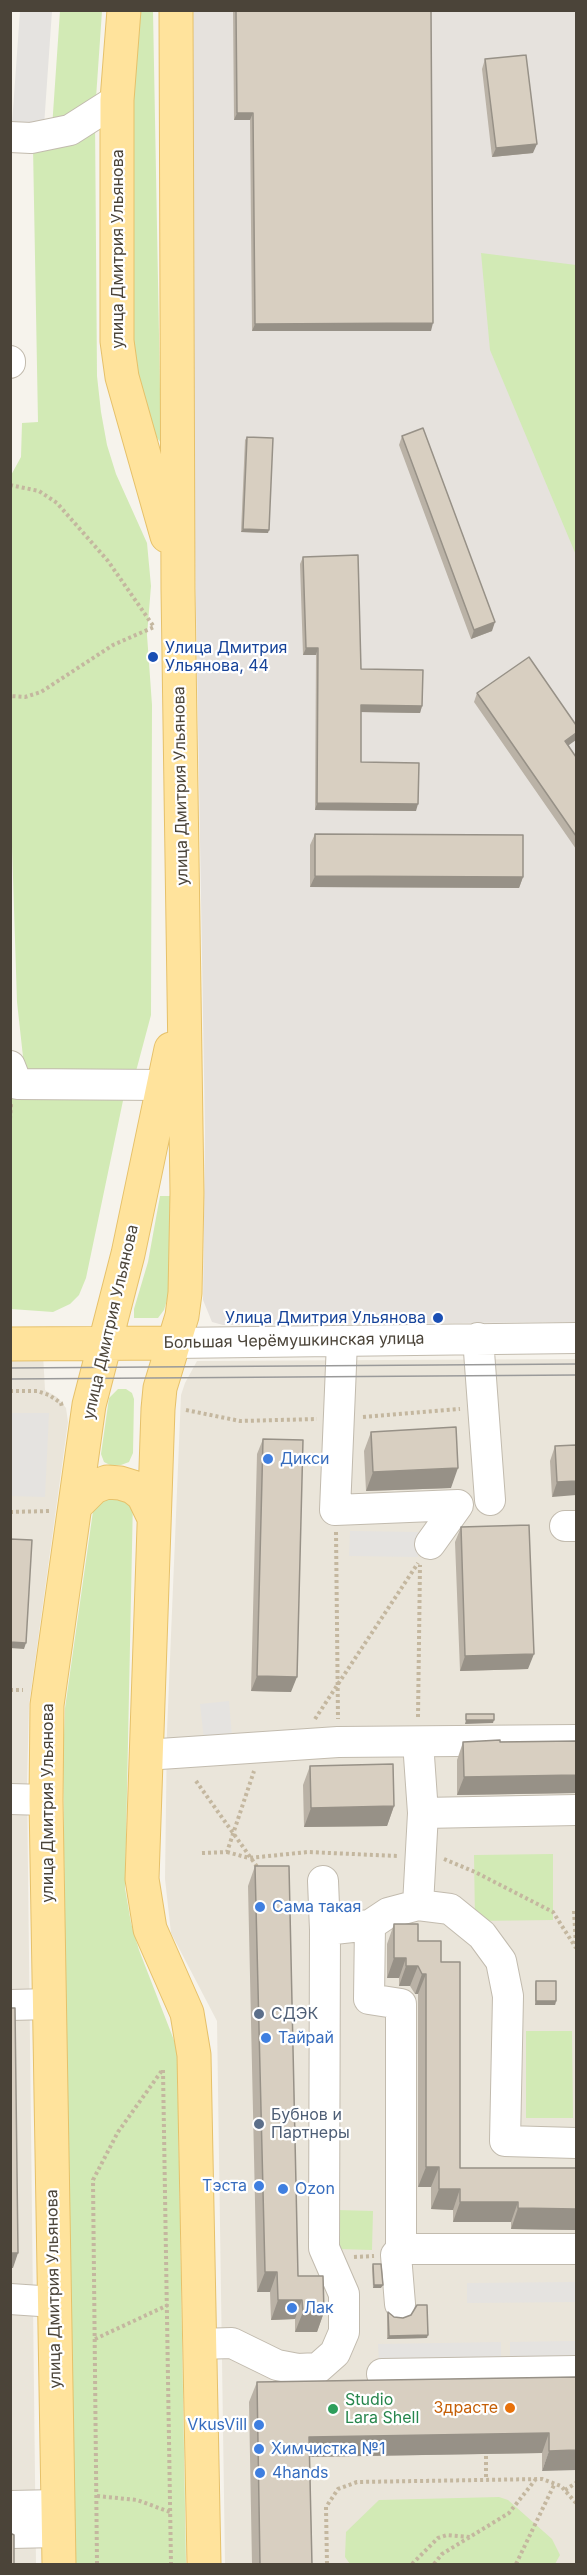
<!DOCTYPE html>
<meta charset="utf-8">
<style>
body{margin:0}
#map{position:relative;width:587px;height:2575px;overflow:hidden;background:#f6f3ec;font-family:Inter,sans-serif}
canvas{display:block}
.frame{position:absolute;inset:0;border:12px solid #4b4439;pointer-events:none}
</style>
<div id="map">
<canvas width="587" height="2575"></canvas>
<div class="frame"></div>
</div>
<script>
const context = document.querySelector('canvas').getContext('2d');
context.lineJoin = 'round';
function fillPath(path, color) { context.fillStyle = color; context.fill(path, 'evenodd'); }
const toPath = rows => new Path2D(rows.map(r => 'M' + r).join(''));
function stroke(path, color, width, dash) { context.strokeStyle = color; context.lineWidth = width; context.lineCap = dash ? 'butt' : 'round'; context.setLineDash(dash || []); context.stroke(path); }
function write(font, color, halo, rows, align = 'center') {
  context.font = font + ' Inter,sans-serif'; context.lineWidth = 4.5; context.setLineDash([]); context.textBaseline = 'middle'; context.strokeStyle = halo; context.fillStyle = color; for (const [text, x, y, turn = 0] of rows) {
    context.save(); context.translate(x, y); context.rotate((+turn || 0) * Math.PI / 180); context.textAlign = isNaN(turn) ? turn : align; if (halo) context.strokeText(text, 0, 0); context.fillText(text, 0, 0); context.restore();
  }
}
fillPath(toPath([
 [43,1354,45,1390,57,1397,66,1408,68,1422,29,1705,27,1782,36,2564,10,2564,10,1355],
 [576,1359,576,2564,225,2564,217,2021,171,1933,165,1879,167,1731,181,1395,185,1383,197,1361]
]), '#eae5da');
fillPath(toPath([
 [190,11,576,11,576,1322,223,1325,212,1322,203,1300,205,1132,193,433]
]), '#e6e2dd');
fillPath(toPath([
 [60,11,102,11,96,98,52,128],
 [137,11,153,11,161,443,154,434,136,375,130,338,131,110],
 [95,120,97,376,101,412,107,445,116,474,147,543,151,586,147,635,152,705,151,1015,135,1075,25,1075,17,1002,11,815,10,477,21,457,22,423,38,422,33,147],
 [481,253,576,265,576,555,490,350],
 [12,1090,125,1091,86,1278,79,1295,70,1304,53,1312,11,1309],
 [160,1196,170,1196,169,1293,164,1310,158,1318,134,1318,134,1309,148,1262],
 [118,1389,126,1389,132,1393,134,1399,133,1453,129,1462,121,1465,110,1465,104,1462,101,1454,109,1398],
 [95,1497,133,1499,125,1888,131,1923,139,1950,177,2048,186,2564,72,2564,63,1760,65,1708],
 [553,1854,553,1920,475,1921,474,1855],
 [526,2031,572,2031,573,2118,526,2118],
 [337,2210,373,2211,372,2250,337,2249],
 [499,2497,508,2500,552,2539,560,2555,555,2564,350,2564,345,2557,346,2532,379,2500]
]), '#d2eab5');
fillPath(toPath([
 [20,11,52,11,44,126,12,124],
 [11,1413,49,1413,45,1497,11,1496],
 [350,1531,419,1532,418,1557,349,1556],
 [229,1701,232,1737,204,1740,200,1704],
 [576,2282,576,2302,467,2303,467,2283],
 [576,2341,576,2360,510,2361,510,2342],
 [501,2342,501,2361,379,2363,378,2344]
]), '#e5e3e0');
const minor = toPath([
 [10,137,31,138,70,130,117,100],
 [10,361,10,363],
 [10,1066,17,1084,163,1085],
 [478,1338,490,1500],
 [342,1342,335,1510,458,1505,430,1544],
 [173,1343,576,1338],
 [565,1526,576,1526],
 [418,1742,423,1813,576,1810],
 [145,1755,338,1742,576,1740],
 [10,1799,46,1800],
 [323,1881,325,1930],
 [418,1905,423,1813],
 [370,1925,369,1999,401,2004,401,2249,576,2249],
 [10,2005,50,2004],
 [10,2299,55,2302],
 [400,2304,396,2255,401,2249],
 [199,2344,232,2343,277,2365,298,2369,318,2368,335,2353,344,2332,344,2294,324,2248,325,1930,370,1925,388,1913,418,1905,450,1909,482,1935,501,1961,508,1996,505,2141,576,2143],
 [382,2374,576,2371],
 [10,2506,58,2505],
 [10,2533,58,2532]
]);
const major = toPath([
 [124,10,117,100,117,341,122,377,167,536],
 [176,10,178,589,187,1193,185,1293,182,1316,160,1388,158,1409,142,1879,150,1929,187,2013,194,2055,204,2564],
 [10,1344,173,1343],
 [76,1505,94,1487,107,1482,120,1483,133,1487,143,1495,154,1518],
 [59,2564,46,1800,47,1705,89,1405,128,1254,171,1049]
]);
stroke(minor, '#c2bbae', 32);
stroke(major, '#e6c16a', 35);
stroke(toPath([
 [10,485,39,491,57,503,108,561,154,627,113,645,41,692,25,697,10,696],
 [10,1119,11,1104],
 [10,1391,37,1391,49,1395,61,1403,62,1407],
 [186,1410,240,1421,317,1419],
 [363,1417,460,1409],
 [10,1512,49,1511],
 [336,1532,338,1719],
 [10,1690,23,1690],
 [418,1717,420,1565],
 [315,1719,418,1563],
 [196,1781,258,1868],
 [227,1852,249,1858,308,1852,397,1856],
 [202,1853,227,1852,254,1771],
 [444,1859,475,1872,553,1912,576,1948],
 [574,1911,576,1945],
 [163,2070,171,2564],
 [354,2257,374,2256],
 [95,2339,168,2305],
 [486,2450,486,2480],
 [565,2490,576,2483],
 [97,2496,137,2500,170,2512],
 [97,2564,93,2180,118,2132,163,2069],
 [327,2564,326,2507,338,2489,357,2482,542,2479,561,2486,576,2503],
 [412,2564,438,2538,447,2535,471,2537],
 [434,2564,442,2554,509,2513,536,2479],
 [516,2564,555,2483]
]), '#c4b79f', 4, [3, 3]);
stroke(minor, '#fff', 30);
stroke(major, '#ffe39c', 33);
stroke(toPath([
 [10,1368,576,1364],
 [10,1379,576,1375]
]), '#9a9a9a', 1.5);
fillPath(toPath([
 [233,10,431,10,431,331,252,331,250,120,234,120],
 [485,59,533,153,492,157,482,69],
 [402,436,492,631,471,639,399,445],
 [247,437,268,533,241,532,245,440],
 [303,557,361,669,422,706,420,713,361,712,361,762,416,811,315,810,316,655,303,655,300,564],
 [477,693,569,746,576,757,576,849,474,702],
 [315,834,523,877,519,888,310,887,310,845],
 [371,1432,451,1488,366,1491,364,1451],
 [263,1439,291,1692,251,1691,257,1454],
 [576,1445,552,1497,550,1461,555,1446],
 [461,1527,528,1669,460,1671,455,1542],
 [576,1741,576,1793,457,1795,457,1760,463,1742],
 [310,1766,394,1806,387,1826,304,1827,303,1785],
 [255,1866,298,2276,324,2312,317,2332,295,2332,295,2319,271,2320,270,2292,257,2292,248,1886],
 [394,1924,418,1941,441,1962,460,2168,576,2168,576,2230,511,2229,511,2222,453,2222,453,2210,431,2209,431,2187,418,2187,418,1994,415,1994,410,1986,399,1986,399,1978,387,1978,387,1944],
 [536,1981,556,2001,555,2005,535,2005,535,1984],
 [373,2264,381,2288,373,2288,372,2267],
 [388,2312,394,2317,427,2338,387,2339,387,2315],
 [576,2377,542,2471,542,2453,310,2457,312,2565,252,2565,249,2402,257,2382]
]), '#bab2a6');
fillPath(toPath([
 [237,113,253,113,250,120,234,120],
 [537,144,533,153,492,157,496,148],
 [433,323,431,331,252,331,255,324],
 [243,529,269,530,268,533,241,532],
 [495,622,492,631,471,639,474,630],
 [306,648,318,648,316,655,303,655],
 [361,705,422,706,420,713,359,712],
 [576,733,576,740,562,750,565,741],
 [317,803,418,804,416,811,315,810],
 [315,876,523,877,519,888,310,887],
 [458,1468,451,1488,366,1491,373,1472],
 [576,1481,576,1495,552,1497,557,1482],
 [10,1642,26,1643,24,1649,10,1648],
 [534,1654,528,1669,460,1671,465,1656],
 [257,1676,297,1677,291,1692,251,1691],
 [466,1720,494,1720,493,1723,465,1724],
 [576,1775,576,1793,457,1795,464,1777],
 [394,1806,387,1826,304,1827,311,1808],
 [394,1958,406,1958,399,1978,387,1978],
 [406,1966,418,1966,410,1986,399,1986],
 [422,1974,426,1974,418,1994,415,1994],
 [536,2001,556,2001,555,2005,535,2005],
 [426,2167,439,2167,431,2187,418,2187],
 [439,2189,460,2189,453,2210,431,2209],
 [460,2202,518,2202,511,2222,453,2222],
 [518,2208,576,2209,576,2230,511,2229],
 [10,2253,18,2253,13,2268,10,2268],
 [265,2272,277,2272,270,2292,257,2292],
 [374,2285,383,2285,381,2288,373,2288],
 [278,2300,302,2300,295,2319,271,2320],
 [303,2312,324,2312,317,2332,295,2332],
 [428,2335,427,2338,387,2339,389,2336],
 [549,2433,542,2453,302,2457,309,2437],
 [576,2450,576,2470,542,2471,549,2451]
]), '#979187');
const building = toPath([
 [236,10,431,10,433,323,255,324,253,113,237,113,236,10],
 [526,55,537,144,496,148,485,59,526,55],
 [423,428,495,622,474,630,402,436,423,428],
 [247,437,273,438,269,530,243,529,247,437],
 [358,555,361,669,423,670,422,706,361,705,361,762,419,763,418,804,317,803,318,648,306,648,303,557,358,555],
 [529,657,576,725,576,733,565,741,576,757,576,836,477,693,529,657],
 [315,834,523,835,523,877,315,876,315,834],
 [456,1427,458,1468,373,1472,371,1432,456,1427],
 [263,1439,303,1440,297,1677,257,1676,263,1439],
 [576,1445,576,1481,557,1482,555,1446,576,1445],
 [529,1525,534,1654,465,1656,461,1527,529,1525],
 [10,1539,32,1540,26,1643,10,1642,10,1539],
 [466,1714,494,1714,494,1720,466,1720,466,1714],
 [500,1740,500,1742,576,1741,576,1775,464,1777,463,1742,500,1740],
 [393,1764,394,1806,311,1808,310,1766,393,1764],
 [255,1866,289,1866,298,2276,323,2276,324,2312,303,2312,302,2300,278,2300,277,2272,265,2272,255,1866],
 [394,1924,418,1924,418,1941,441,1941,441,1962,460,1962,460,2168,576,2168,576,2209,518,2208,518,2202,460,2202,460,2189,439,2189,439,2167,426,2167,426,1974,422,1974,418,1966,406,1966,406,1958,394,1958,394,1924],
 [536,1981,556,1981,556,2001,536,2001,536,1981],
 [10,2008,15,2008,18,2253,10,2253,10,2008],
 [373,2264,381,2264,383,2285,374,2285,373,2264],
 [417,2305,427,2305,428,2335,389,2336,388,2312,394,2317,403,2318,411,2315,417,2305],
 [576,2377,576,2450,549,2451,549,2433,309,2437,312,2565,260,2565,257,2382,576,2377],
 [10,2533,14,2535,14,2565,10,2565,10,2533]
]);
fillPath(building, '#d8cfc1');
stroke(building, '#979187', 1.5);
for (const [x, y, r, color] of [
 [153,657,6,"#1a4fb4"],
 [438,1318,6,"#1a4fb4"],
 [268,1459,6,"#3f7fe0"],
 [260,1907,6,"#3f7fe0"],
 [259,2014,6,"#5c6f8a"],
 [266,2038,6,"#3f7fe0"],
 [259,2124,6,"#5c6f8a"],
 [259,2186,6,"#3f7fe0"],
 [283,2189,6,"#3f7fe0"],
 [292,2308,6,"#3f7fe0"],
 [510,2408,6,"#e8710a"],
 [333,2409,6,"#2e9e5b"],
 [259,2425,6,"#3f7fe0"],
 [259,2449,6,"#3f7fe0"],
 [260,2473,6,"#3f7fe0"]
]) { const dot = new Path2D(); dot.arc(x, y, r, 0, 2 * Math.PI); context.fillStyle = color; context.fill(dot); stroke(dot, '#fff', 2); }
write('16px', '#4b4439', '#fff', [
 ["улица Дмитрия Ульянова",118,249,-90],
 ["улица Дмитрия Ульянова",181,786,-91],
 ["улица Дмитрия Ульянова",111,1322,-77],
 ["Большая Черёмушкинская улица",294,1341,-1],
 ["улица Дмитрия Ульянова",48,1803,-90],
 ["улица Дмитрия Ульянова",54,2289,-91]
]);
write('16px', '#164399', '#fff', [
 ["Улица Дмитрия",165,648],
 ["Ульянова, 44",165,666],
 ["Улица Дмитрия Ульянова",426,1318,"right"]
], 'left');
write('16px', '#366cbe', '#fff', [
 ["Дикси",280,1459],
 ["Сама такая",272,1907],
 ["Тайрай",278,2038],
 ["Тэста",247,2186,"right"],
 ["Ozon",295,2189],
 ["Лак",304,2308],
 ["VkusVill",247,2425,"right"],
 ["Химчистка №1",271,2449],
 ["4hands",272,2473]
], 'left');
write('16px', '#4e5e75', '#fff', [
 ["СДЭК",271,2014],
 ["Бубнов и",271,2115],
 ["Партнеры",271,2133]
], 'left');
write('16px', '#27864d', '#fff', [
 ["Studio",345,2400],
 ["Lara Shell",345,2418]
], 'left');
write('16px', '#c56008', '#fff', [
 ["Здрасте",498,2408]
], 'right');
</script>
